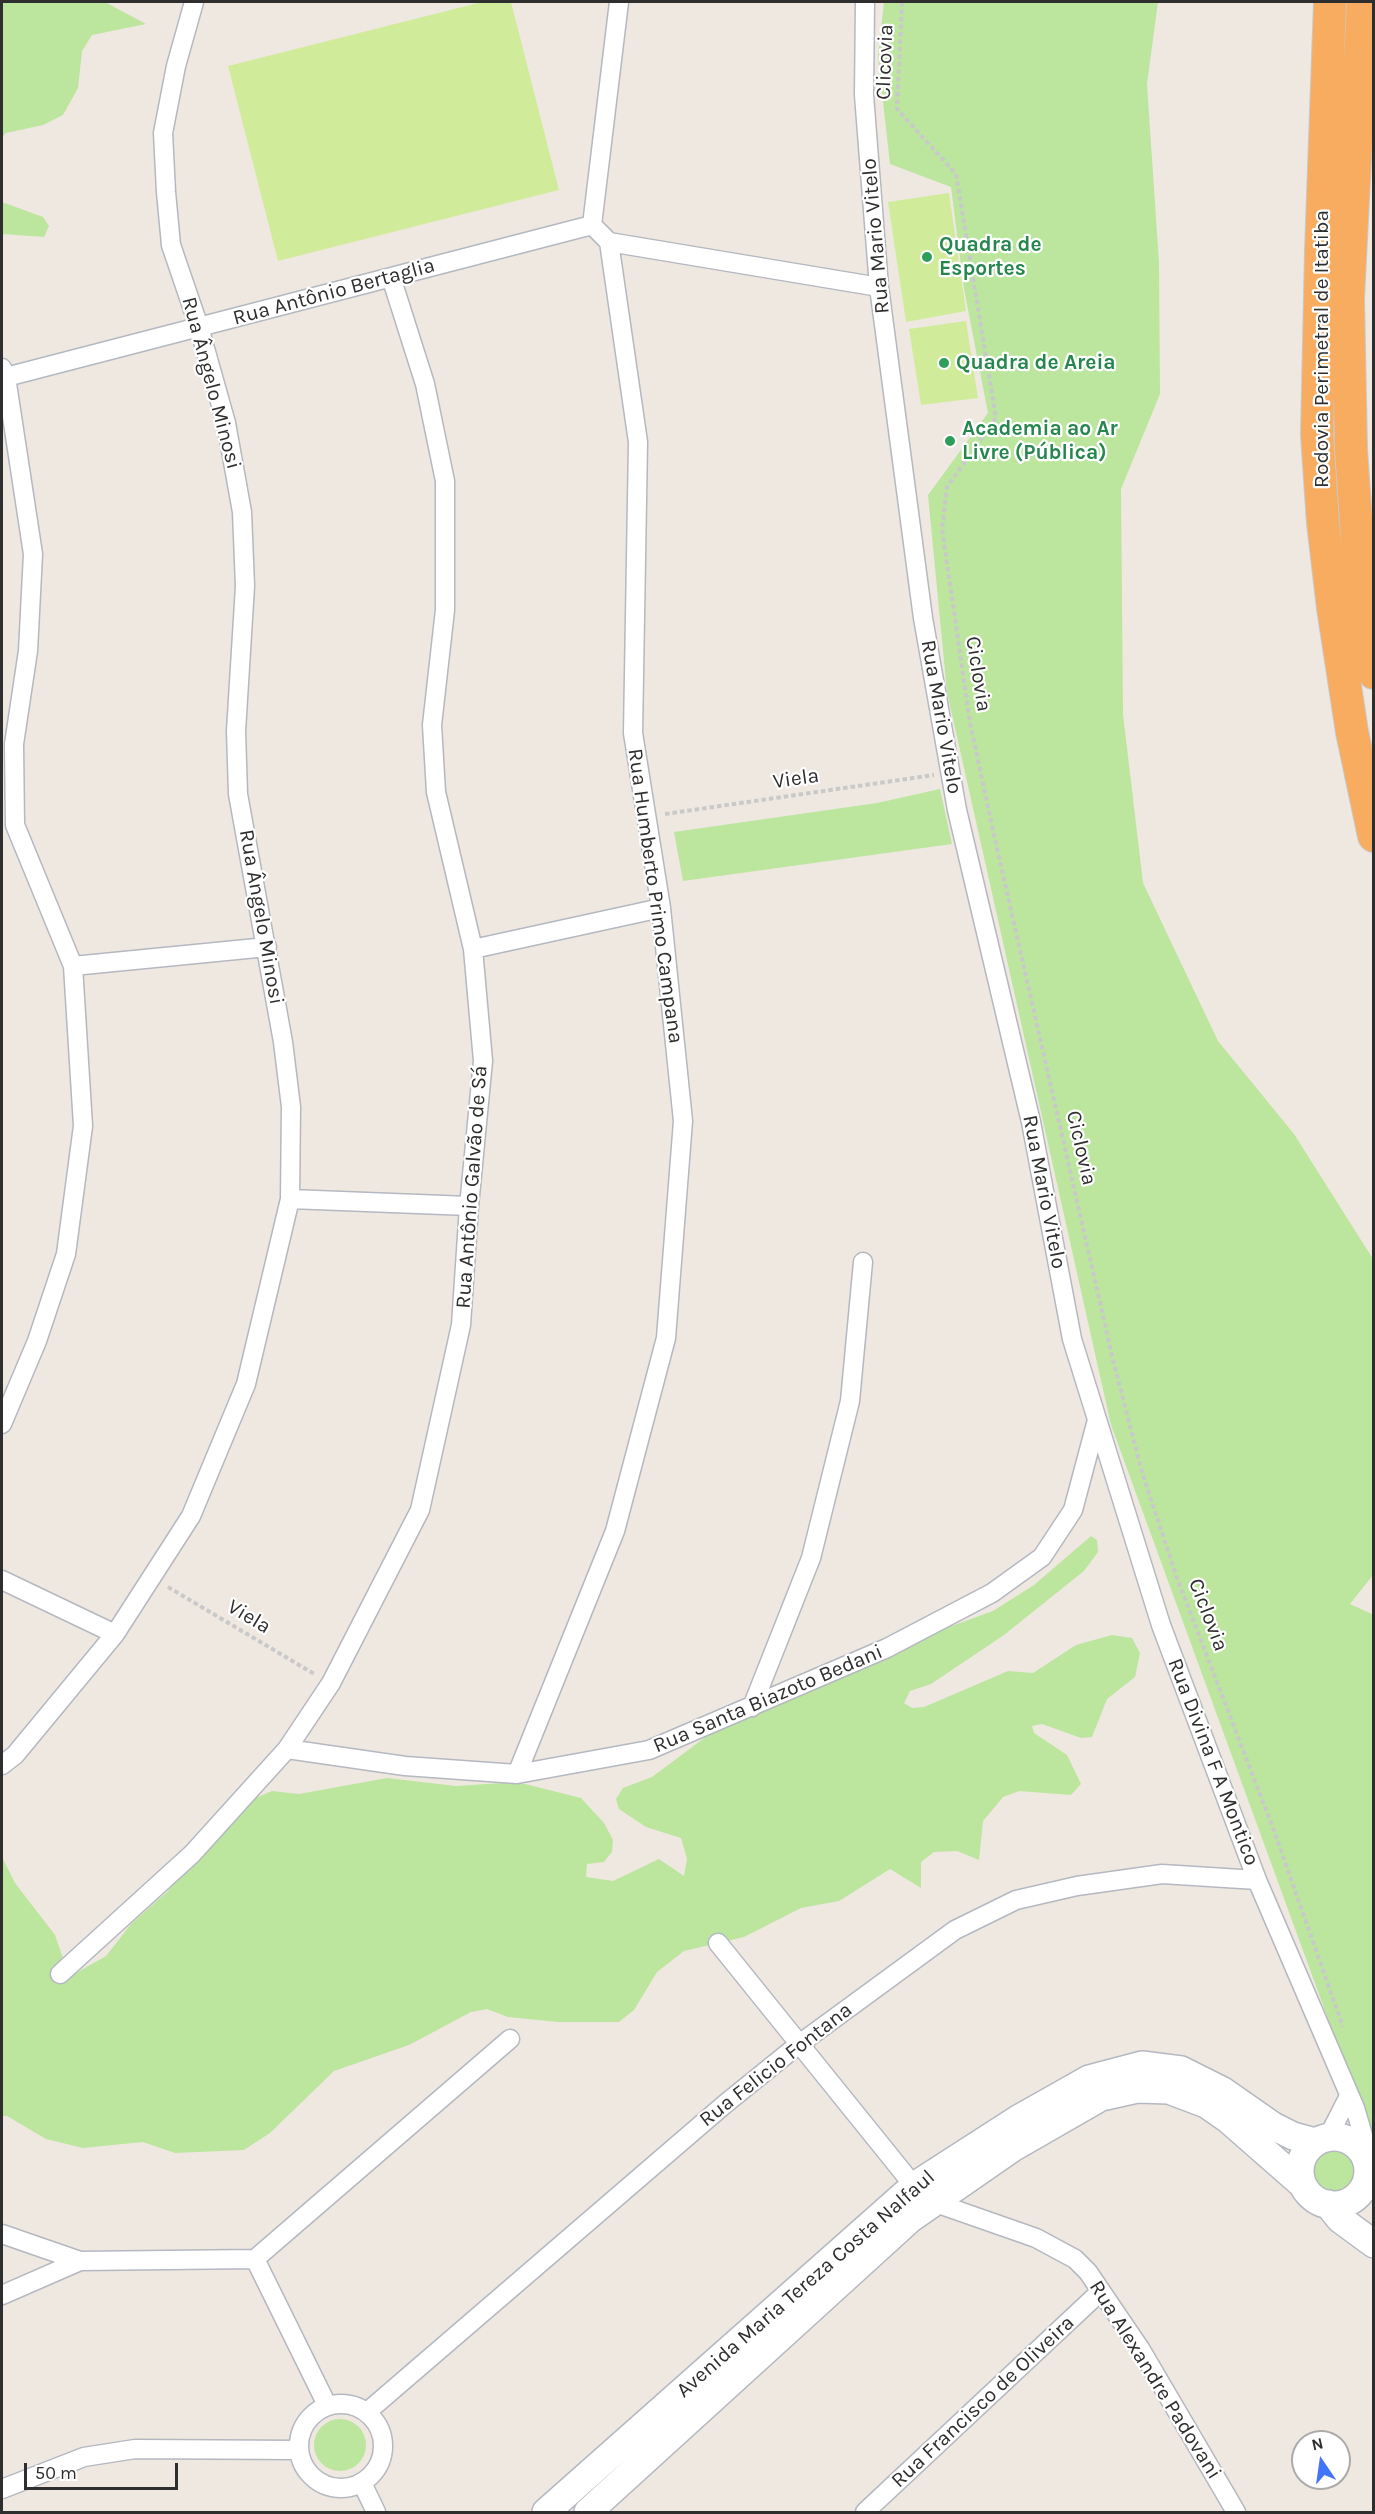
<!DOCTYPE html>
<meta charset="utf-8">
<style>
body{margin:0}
#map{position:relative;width:1375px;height:2514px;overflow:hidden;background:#efe8e1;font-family:Karla,sans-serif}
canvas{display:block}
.frame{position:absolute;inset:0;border:3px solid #2e2e2e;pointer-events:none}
.north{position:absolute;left:1291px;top:2430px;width:60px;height:60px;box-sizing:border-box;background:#fff;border:2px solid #ababab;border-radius:50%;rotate:347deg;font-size:16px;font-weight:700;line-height:24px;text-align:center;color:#2e2e2e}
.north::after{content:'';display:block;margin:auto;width:21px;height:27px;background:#4375fa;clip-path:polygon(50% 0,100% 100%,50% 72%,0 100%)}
.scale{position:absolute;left:24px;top:2463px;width:154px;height:27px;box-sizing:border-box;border:3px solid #2e2e2e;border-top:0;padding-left:8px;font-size:18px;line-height:21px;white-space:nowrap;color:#2e2e2e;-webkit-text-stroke:4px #fff;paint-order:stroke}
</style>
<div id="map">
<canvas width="1375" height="2514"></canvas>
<div class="frame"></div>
<div class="north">N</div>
<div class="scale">50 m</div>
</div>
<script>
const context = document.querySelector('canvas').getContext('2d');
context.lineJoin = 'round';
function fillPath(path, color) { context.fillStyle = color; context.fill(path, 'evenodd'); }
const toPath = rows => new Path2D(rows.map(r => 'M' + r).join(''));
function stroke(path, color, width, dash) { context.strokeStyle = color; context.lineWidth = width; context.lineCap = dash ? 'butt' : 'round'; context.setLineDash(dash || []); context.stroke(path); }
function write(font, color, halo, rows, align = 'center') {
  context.font = font + ' Karla,sans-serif'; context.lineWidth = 4.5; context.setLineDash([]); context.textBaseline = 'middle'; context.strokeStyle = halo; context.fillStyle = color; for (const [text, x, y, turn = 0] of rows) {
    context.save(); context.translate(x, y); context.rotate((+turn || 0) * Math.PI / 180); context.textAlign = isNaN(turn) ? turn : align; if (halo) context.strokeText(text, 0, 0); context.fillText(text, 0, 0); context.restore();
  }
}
fillPath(toPath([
 [2,2,105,2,146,24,92,35,82,51,78,88,63,115,43,125,6,133,2,137],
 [884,2,1158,2,1147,84,1159,263,1160,394,1121,489,1123,714,1143,883,1218,1041,1294,1134,1373,1259,1373,1575,1350,1604,1374,1615,1373,2142,1111,1425,947,692,928,495,988,413,964,289,951,187,890,164,878,57],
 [2,202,43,217,49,226,44,237,2,234],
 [940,789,952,844,683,881,674,832,877,803],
 [1091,1536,1097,1540,1098,1552,1084,1571,1004,1635,931,1684,910,1691,904,1703,912,1708,924,1707,1008,1671,1033,1673,1076,1645,1112,1635,1132,1638,1140,1653,1135,1677,1107,1699,1092,1737,1081,1738,1042,1724,1032,1726,1034,1733,1067,1755,1081,1784,1071,1795,1019,1791,1003,1797,983,1821,979,1860,957,1851,934,1852,921,1862,921,1888,890,1869,839,1901,801,1908,744,1937,684,1951,657,1972,634,2010,619,2022,558,2022,508,2017,487,2009,471,2012,409,2045,334,2071,270,2133,244,2150,175,2153,143,2142,83,2148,46,2139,7,2116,2,2116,2,1857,15,1883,55,1935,66,1967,76,1973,106,1956,131,1924,168,1891,232,1808,272,1791,299,1794,387,1778,456,1786,517,1782,581,1798,604,1823,613,1840,612,1852,604,1862,587,1864,586,1877,613,1881,659,1859,684,1876,687,1859,681,1838,646,1827,619,1809,616,1799,623,1788,652,1777,723,1724,819,1674,993,1611,1034,1585],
 '1306 2170a24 24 0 1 1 48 0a24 24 0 1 1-48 0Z',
 '314 2445a26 26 0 1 1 52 0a26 26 0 1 1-52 0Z'
]), '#bce59e');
fillPath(toPath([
 [482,2,511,2,559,190,278,261,228,66],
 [949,193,966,311,906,322,888,202],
 [966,321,978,398,921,405,909,329]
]), '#d0ec9a');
const minor = toPath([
 [865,2,864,95,879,287,923,618,957,810,1031,1122,1072,1339,1161,1625,1257,1880,1355,2108,1363,2135,1364,2152],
 [609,242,879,287],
 [2,368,6,377,33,554,28,651,14,744,15,825,73,966,83,1126,66,1254,37,1341,2,1424],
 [6,377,592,225],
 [473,949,661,908],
 [73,966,267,947],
 [290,1199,469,1206],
 [2,1580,115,1634],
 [752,1707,811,1558,850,1401,863,1262],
 [287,1749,405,1766,517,1774,649,1750,887,1648,992,1593,1042,1557,1073,1510,1097,1420],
 [2,1765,15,1755,115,1634,191,1516,246,1384,290,1199,291,1107,283,1042,238,794,236,731,245,586,242,512,226,423,199,327,171,245,166,192,163,133,176,66,194,2],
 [517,1774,615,1531,666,1338,683,1121,661,908,633,733,638,442,609,242,592,225,619,2],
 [718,1943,914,2186,933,2202,1036,2238,1075,2259,1088,2272,1141,2350,1236,2512],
 [60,1974,192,1854,287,1749,331,1683,420,1510,461,1325,469,1206,483,1061,473,949,436,792,432,725,445,610,445,481,425,384,391,277],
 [1328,2137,1349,2096],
 [2,2234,80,2261],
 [255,2259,327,2405],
 [2,2295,80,2261,255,2259,510,2039],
 '299 2446a42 42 0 1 1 84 0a42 42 0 1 1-84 0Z',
 [367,2412,725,2104,798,2045,955,1930,1016,1900,1077,1886,1162,1874,1257,1880],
 [362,2483,376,2512],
 [2,2489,84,2457,135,2449,299,2450],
 [865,2512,1101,2291]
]);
const secondary = toPath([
 '1300 2171a34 34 0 1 1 68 0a34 34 0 1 1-68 0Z',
 [1328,2204,1340,2219,1374,2244],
 [546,2512,914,2186,1018,2119,1089,2079,1142,2065,1181,2070,1223,2091,1273,2126,1293,2136,1315,2142],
 [588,2512,910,2219,1014,2147,1101,2097,1137,2089,1169,2090,1206,2104,1229,2120,1302,2184]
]);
const trunk = toPath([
 [1330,2,1321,250,1317,435,1323,523,1333,608,1352,732,1374,836],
 [1363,2,1348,298,1351,450,1362,606,1374,673]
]);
stroke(minor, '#b4b8c1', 21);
stroke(secondary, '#b4b8c1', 30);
stroke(trunk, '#c9c9c9', 34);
stroke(toPath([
 [902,2,897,109,956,174,996,418,947,487,942,528,970,723,996,844,1113,1360,1142,1472,1177,1578,1273,1828,1343,2027],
 [665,814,934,775],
 [168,1587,316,1675]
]), '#c9c9c9', 4, [4.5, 3]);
stroke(minor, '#fff', 18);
stroke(secondary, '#fff', 27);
stroke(trunk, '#f8ac60', 32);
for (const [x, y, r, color] of [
 [927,257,6,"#2e9e5b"],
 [944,363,6,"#2e9e5b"],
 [950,441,6,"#2e9e5b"]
]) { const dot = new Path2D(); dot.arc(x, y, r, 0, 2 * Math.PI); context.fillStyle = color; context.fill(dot); stroke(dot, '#fff', 2); }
write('21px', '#2e2e2e', '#fff', [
 ["Clicovia",885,62,-88],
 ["Rua Mario Vitelo",876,236,-95],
 ["Rua Antônio Bertaglia",334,292,-15],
 ["Rodovia Perimetral de Itatiba",1322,349,-90],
 ["Rua Ângelo Minosi",211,383,75],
 ["Ciclovia",978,674,81],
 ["Rua Mario Vitelo",941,717,80],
 ["Viela",796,779,-8],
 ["Rua Humberto Primo Campana",655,896,82],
 ["Rua Ângelo Minosi",261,917,80],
 ["Ciclovia",1081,1148,77],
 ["Rua Antônio Galvão de Sá",472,1187,-86],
 ["Rua Mario Vitelo",1044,1192,79],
 ["Ciclovia",1208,1615,69],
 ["Viela",249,1617,31],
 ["Rua Santa Biazoto Bedani",768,1699,-23],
 ["Rua Divina F A Montico",1213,1762,69],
 ["Rua Felicio Fontana",776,2065,-38],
 ["Avenida Maria Tereza Costa Nalfaul",806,2284,-41],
 ["Rua Alexandre Padovani",1155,2380,58],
 ["Rua Francisco de Oliveira",983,2402,-43]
]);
write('bold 21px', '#27864d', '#fff', [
 ["Quadra de",939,245],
 ["Esportes",939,269],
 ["Quadra de Areia",956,363],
 ["Academia ao Ar",962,429],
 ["Livre (Pública)",962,453]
], 'left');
</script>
